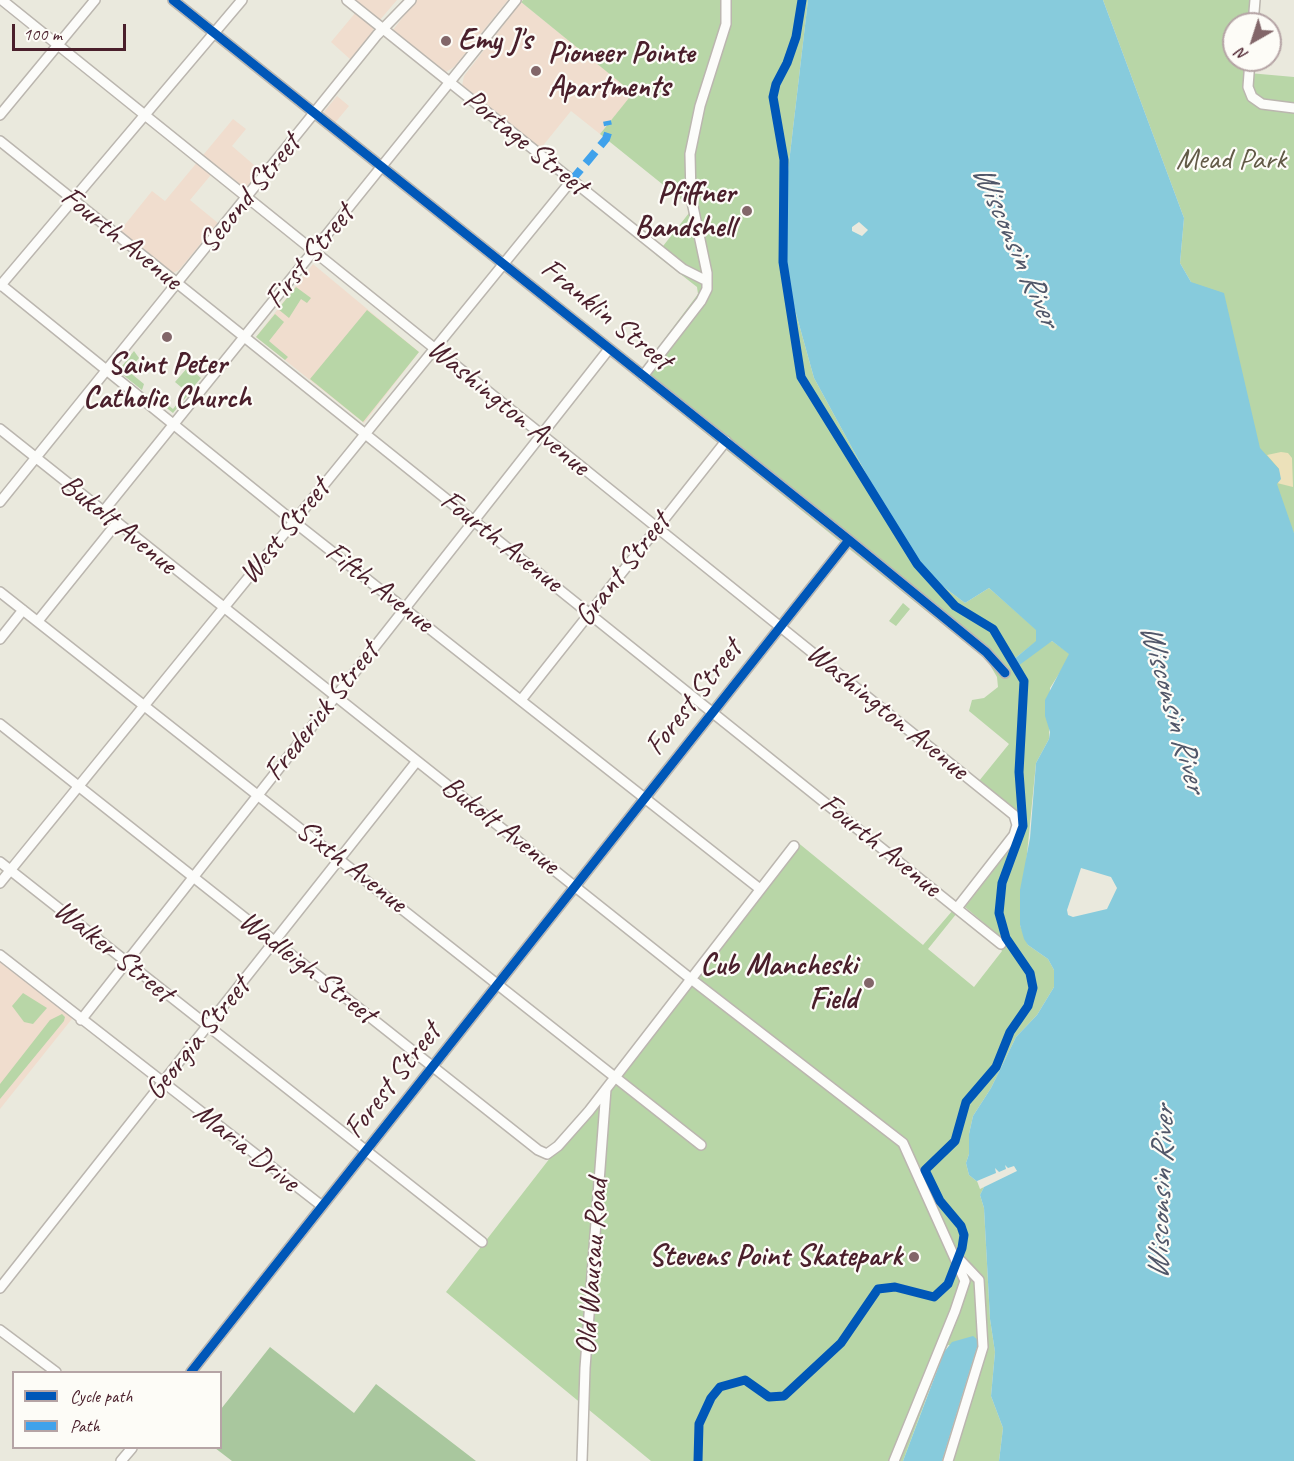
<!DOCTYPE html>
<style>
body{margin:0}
#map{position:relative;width:1294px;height:1461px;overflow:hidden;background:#eae9dd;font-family:Caveat,sans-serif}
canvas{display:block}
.legend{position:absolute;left:12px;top:1371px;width:210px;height:78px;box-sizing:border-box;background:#fdfcf7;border:2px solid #b5a4a5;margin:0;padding:8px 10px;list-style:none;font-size:18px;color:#4a1f2b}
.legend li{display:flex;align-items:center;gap:12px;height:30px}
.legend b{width:30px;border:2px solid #b5a4a5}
.north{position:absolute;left:1222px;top:12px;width:60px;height:60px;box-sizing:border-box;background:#fdfcf7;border:2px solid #b5a4a5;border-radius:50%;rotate:219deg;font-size:16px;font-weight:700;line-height:24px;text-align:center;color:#4a1f2b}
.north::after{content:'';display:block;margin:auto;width:21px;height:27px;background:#826669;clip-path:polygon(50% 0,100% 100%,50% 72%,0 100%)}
.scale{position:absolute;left:12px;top:24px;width:114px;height:27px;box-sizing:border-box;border:3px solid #4a1f2b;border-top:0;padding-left:8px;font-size:18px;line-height:21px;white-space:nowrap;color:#4a1f2b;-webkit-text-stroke:4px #fdfcf7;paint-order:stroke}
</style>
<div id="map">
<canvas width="1294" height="1461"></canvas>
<ul class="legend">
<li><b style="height:8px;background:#0057b8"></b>Cycle path</li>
<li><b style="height:8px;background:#40a2eb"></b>Path</li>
</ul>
<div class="north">N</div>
<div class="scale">100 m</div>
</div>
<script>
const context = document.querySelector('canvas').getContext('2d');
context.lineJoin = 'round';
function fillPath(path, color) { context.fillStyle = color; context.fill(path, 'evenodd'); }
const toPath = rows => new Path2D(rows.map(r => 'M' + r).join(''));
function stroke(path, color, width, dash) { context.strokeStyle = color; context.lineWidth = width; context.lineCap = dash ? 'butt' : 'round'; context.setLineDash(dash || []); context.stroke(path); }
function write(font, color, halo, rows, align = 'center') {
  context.font = font + ' Caveat,sans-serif'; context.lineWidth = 4.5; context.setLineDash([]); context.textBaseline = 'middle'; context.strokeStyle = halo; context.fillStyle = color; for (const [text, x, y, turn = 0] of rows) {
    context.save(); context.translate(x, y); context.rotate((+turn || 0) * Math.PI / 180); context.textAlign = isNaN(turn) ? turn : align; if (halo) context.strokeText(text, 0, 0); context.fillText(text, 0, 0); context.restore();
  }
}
fillPath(toPath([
 [354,0,397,0,373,28,374,33,351,60,331,42,361,6],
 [416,0,508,0,454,67,446,72,393,30],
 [521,2,634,93,600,134,571,111,541,148,462,86,464,76],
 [337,96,349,106,334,124,323,113],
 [233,119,246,129,232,146,261,171,246,189,218,167,210,176,190,200,218,223,179,270,173,273,119,232,152,191,165,201],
 [313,264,419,352,364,423,256,337],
 [0,955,75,1015,0,1109]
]), '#f0ddce');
fillPath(toPath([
 [523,0,808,0,787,180,784,231,790,292,814,378,894,525,920,565,933,579,965,603,989,588,1037,630,1037,641,1014,659,1052,641,1069,653,1069,658,1050,688,1049,739,1036,763,1020,925,1028,945,1048,959,1054,970,1054,987,1037,1015,1016,1037,991,1088,973,1116,969,1134,969,1154,966,1163,969,1175,984,1187,980,1195,984,1208,990,1319,995,1352,991,1396,1003,1428,999,1461,942,1461,977,1348,948,1345,941,1359,903,1461,651,1461,446,1292,550,1158,562,1148,795,853,796,841,923,945,953,910,957,913,928,949,974,987,1002,951,1000,948,1004,940,965,907,1017,840,1021,826,1017,812,979,781,1009,744,969,711,972,700,984,698,998,687,997,677,987,660,636,377,698,294,697,287,656,255,689,213,687,204,600,134,633,93,521,2],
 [1103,0,1255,0,1253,24,1234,24,1234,60,1250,60,1249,73,1294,77,1294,534,1191,282,1180,263,1184,218],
 [296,287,311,298,307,303,301,299,289,318,278,309],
 [367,310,419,352,363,422,310,379],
 [275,314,284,322,269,341,288,357,285,360,256,337],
 [134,351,139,358,128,371,144,384,142,390,118,371],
 [188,367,201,378,188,393,175,382],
 [151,391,173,409,185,394,187,396,173,413,149,394],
 [903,603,910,609,896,626,889,621],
 [23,993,47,1008,33,1024,24,1022,12,1006],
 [62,1014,65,1017,64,1021,0,1099,0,1084,50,1020]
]), '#b8d6a7');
fillPath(toPath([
 [270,1347,354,1413,376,1384,476,1461,232,1461,215,1448,220,1448,221,1409]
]), '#a9c79e');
fillPath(toPath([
 [1281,452,1288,453,1292,458,1293,487,1277,483,1279,469,1267,455]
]), '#ece1ba');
fillPath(toPath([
 [808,0,1103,0,1184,218,1180,263,1191,282,1224,293,1260,448,1279,469,1281,479,1277,484,1294,533,1294,1461,999,1461,1003,1428,991,1396,995,1352,990,1319,984,1208,980,1195,984,1187,969,1175,966,1163,969,1154,969,1134,973,1116,991,1088,1016,1037,1037,1015,1054,987,1054,970,1048,959,1028,945,1024,939,1020,925,1020,890,1030,838,1036,763,1049,739,1050,732,1045,716,1045,700,1069,654,1052,641,1018,666,1013,660,1036,641,1036,630,989,588,965,603,933,579,920,565,894,525,814,378,790,292,784,231,787,180],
 [859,222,868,230,862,236,852,231,852,227],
 [1081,868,1111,877,1117,888,1107,909,1073,917,1068,915,1067,910],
 [973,1336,979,1341,942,1461,903,1461,944,1352,952,1342]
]), '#87cbdc');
fillPath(toPath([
 [1005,1165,1008,1168,1014,1166,1017,1171,980,1189,977,1181,996,1173,995,1168,999,1172,1006,1169]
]), '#eae9dd');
const minor = toPath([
 [2,0,1014,815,1017,825,1014,835,957,908],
 [173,0,849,540,986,652,1005,673],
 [347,0,683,269,707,281],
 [1253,24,1255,0],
 [1250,60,1248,87,1252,97,1262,104,1294,108],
 [0,115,95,0],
 [0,141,1001,944],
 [0,284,288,517,760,889],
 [0,286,242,0],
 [643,376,701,301,707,289,707,273,691,197,690,154,700,106,726,24,726,0],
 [0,429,691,979,903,1143,965,1281,955,1311,894,1461],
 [0,502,377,35,411,0],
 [102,513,516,0],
 [0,592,701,1145],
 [38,621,116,524],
 [0,639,23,610],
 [521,700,726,441],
 [0,724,538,1150,547,1154,558,1146,589,1111,794,846],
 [0,862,482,1242],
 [0,883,571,181],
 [0,955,322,1206],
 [81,1020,609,349],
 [0,1288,417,761],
 [0,1330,56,1372],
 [191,1372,849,540],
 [121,1461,132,1448],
 [582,1461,585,1368,606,1089],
 [948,1461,983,1347,979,1280,961,1261]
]);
stroke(minor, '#bbb6af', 12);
stroke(minor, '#fcfcfa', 9);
stroke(toPath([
 [571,181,606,139,609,130,607,121]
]), '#40a2eb', 8, [15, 8]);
stroke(toPath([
 [173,0,849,540,986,652,1005,673],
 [191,1372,849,540],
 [698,1461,699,1424,711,1398,720,1387,745,1380,769,1397,784,1396,841,1343,878,1289,895,1287,934,1297,948,1284,962,1248,964,1235,961,1226,940,1201,925,1170,955,1141,966,1102,996,1067,1010,1032,1028,1006,1033,988,1030,973,1006,938,999,913,1002,883,1023,826,1019,772,1024,681,993,629,955,606,917,564,801,377,783,262,784,160,773,97,776,84,787,63,796,37,802,0]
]), '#0057b8', 9);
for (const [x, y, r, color] of [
 [446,41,6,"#826669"],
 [536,71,6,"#826669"],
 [747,211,6,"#826669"],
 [167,337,6,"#826669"],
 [869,983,6,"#826669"],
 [914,1257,6,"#826669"]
]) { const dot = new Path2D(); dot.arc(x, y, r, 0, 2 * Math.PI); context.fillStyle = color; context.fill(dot); stroke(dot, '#fdfcf7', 2); }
write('bold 30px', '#4a1f2b', '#fdfcf7', [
 ["Emy J's",458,41,"left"],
 ["Pioneer Pointe",548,54,"left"],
 ["Apartments",548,88,"left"],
 ["Pfiffner",735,194],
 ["Bandshell",735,228],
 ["Saint Peter",167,365,"center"],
 ["Catholic Church",167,399,"center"],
 ["Cub Mancheski",857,966],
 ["Field",857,1000],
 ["Stevens Point Skatepark",902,1257]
], 'right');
write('30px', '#4a1f2b', '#fdfcf7', [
 ["Portage Street",525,143,39],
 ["Second Street",250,194,-51],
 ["Fourth Avenue",121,239,39],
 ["First Street",310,257,-51],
 ["Franklin Street",606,315,39],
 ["Washington Avenue",508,408,39],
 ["Bukolt Avenue",118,525,39],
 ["West Street",285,532,-51],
 ["Fourth Avenue",501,542,38],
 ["Grant Street",623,570,-52],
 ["Fifth Avenue",379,588,38],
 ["Forest Street",694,698,-52],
 ["Frederick Street",322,712,-52],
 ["Washington Avenue",887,712,39],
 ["Bukolt Avenue",500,826,38],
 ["Fourth Avenue",880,846,39],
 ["Sixth Avenue",351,867,38],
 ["Walker Street",113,952,39],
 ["Wadleigh Street",307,968,38],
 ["Georgia Street",198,1039,-51],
 ["Forest Street",393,1081,-52],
 ["Maria Drive",246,1148,38],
 ["Old Wausau Road",593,1267,-86]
]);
write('30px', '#625a47', '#fdfcf7', [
 ["Mead Park",1231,160]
]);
write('italic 32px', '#515769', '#fdfcf7', [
 ["Wisconsin River",1015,246,66],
 ["Wisconsin River",1172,708,74],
 ["Wisconsin River",1162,1193,-88]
]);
</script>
